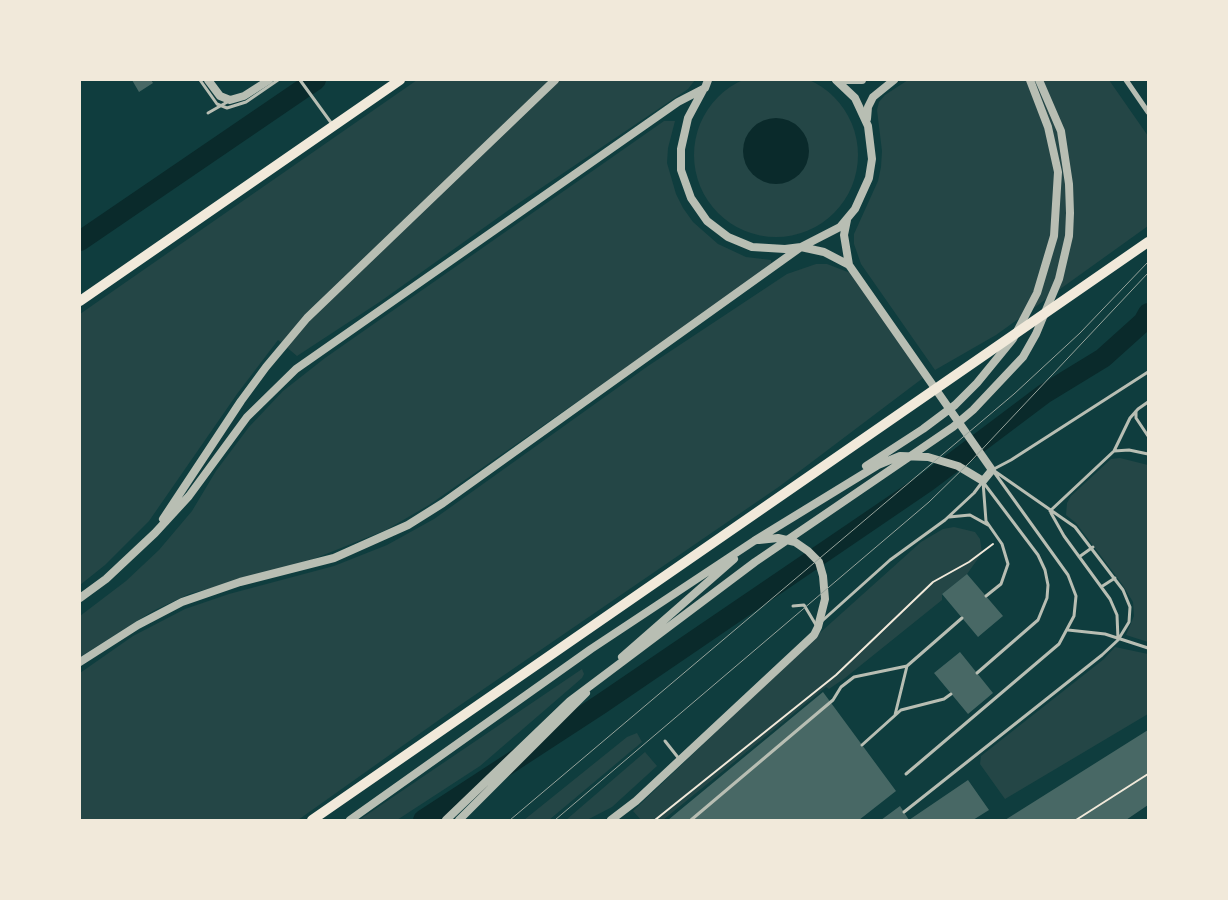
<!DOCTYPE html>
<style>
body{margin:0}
#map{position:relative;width:1228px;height:900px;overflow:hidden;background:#0f3d3e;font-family:"Crimson Pro",serif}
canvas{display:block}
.frame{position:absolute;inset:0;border:81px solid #f1e9da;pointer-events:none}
</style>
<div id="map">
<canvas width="1228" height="900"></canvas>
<div class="frame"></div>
</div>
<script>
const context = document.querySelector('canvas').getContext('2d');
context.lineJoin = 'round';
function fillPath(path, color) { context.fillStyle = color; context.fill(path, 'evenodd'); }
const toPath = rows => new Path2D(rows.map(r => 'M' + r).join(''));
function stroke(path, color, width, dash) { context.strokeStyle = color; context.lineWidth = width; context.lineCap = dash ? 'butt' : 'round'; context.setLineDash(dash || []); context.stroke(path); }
fillPath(toPath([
 '694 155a82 82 0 1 1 164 0a82 82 0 1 1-164 0Z',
 [417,80,695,80,688,89,513,207,381,301,297,356,278,340,237,394,149,521,105,565,80,585,80,314],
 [908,80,1109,80,1148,136,1148,226,996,335,935,370,861,264,854,244,854,234,878,181,881,167,882,151,877,110,879,102,885,95],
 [664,121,675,121,668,148,667,163,676,194,683,208,693,222,718,244,746,257,771,260,772,266,429,505,386,530,301,564,189,594,153,611,80,657,80,616,126,581,159,550,192,511,216,471,249,427,283,391,325,358],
 [816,264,827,264,853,274,923,378,780,486,453,710,298,820,80,820,80,673,133,636,185,609,229,594,334,566,387,545,434,519,648,366,787,274],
 [1120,458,1148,465,1148,642,1126,635,1134,616,1133,602,1122,584,1076,523,1066,515,1067,503,1071,496,1111,459],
 [954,527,975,532,980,539,982,553,967,574,942,594,942,600,845,678,829,689,826,687,663,820,641,820,633,811,823,630,921,542,943,529],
 [1115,647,1148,654,1148,714,1005,799,980,764,981,756,1104,659],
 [582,669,584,674,582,678,480,766,397,820,359,820],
 [637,733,642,742,549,820,524,820,627,737],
 [645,752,657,766,612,807,587,820,566,820]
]), '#244646');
fillPath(toPath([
 '743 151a33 33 0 1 1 66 0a33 33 0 1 1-66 0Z'
]), '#0a2a2b');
stroke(toPath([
 [1143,322,1148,322]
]), '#0a2a2b', 3);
stroke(toPath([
 [80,241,316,80],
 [423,820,601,704,927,482,1044,394,1103,358,1143,322,1148,313]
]), '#0a2a2b', 20);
fillPath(toPath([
 [132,80,151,80,153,83,139,92],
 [967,574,1003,616,978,637,942,594],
 [960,652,993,693,968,714,934,673],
 [823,692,896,791,859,820,668,820],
 [1148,730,1148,805,1126,820,1005,820],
 [968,780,989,810,973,820,909,820],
 [900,806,909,820,881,820]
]), '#486865');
stroke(toPath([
 [655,820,836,675,933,582,969,562,993,544],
 [1076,820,1148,774]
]), '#f1e9da', 2);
stroke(toPath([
 [200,80,217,104,227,108,246,102,278,80],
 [300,80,332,124],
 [208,113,229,101],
 [1136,411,1136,418,1148,436],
 [1114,451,1129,450,1148,454],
 [992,470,1011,460,1148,372],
 [983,482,986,521,1002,544,1008,564,1001,584,986,596],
 [1050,511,1114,451,1130,418,1138,409,1148,402],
 [1051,513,1064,536,1110,599,1117,615,1118,639],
 [949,517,970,515,988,525],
 [1079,557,1093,547],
 [1101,587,1115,578],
 [793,606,804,605,816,625],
 [822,621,890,560,945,520,974,493,983,481],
 [1068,630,1105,634,1148,648],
 [977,673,1038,620,1047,598,1048,585,1045,570,1038,555,983,482],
 [895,715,907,666,962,618],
 [665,741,680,760],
 [862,745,901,710,944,699,951,694],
 [906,774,1059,644,1074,616,1076,596,1068,575,994,472],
 [904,812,1102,655,1118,640,1129,622,1130,607,1123,590,1075,527,993,470],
 [691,820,833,700,841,687,854,677,907,666]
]), '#b8beb3', 3);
stroke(toPath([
 [1126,80,1148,112]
]), '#b8beb3', 5);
stroke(toPath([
 [208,80,220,96,230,100,244,96,269,80],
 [841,80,862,80],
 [703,90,688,118,681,149,681,170,691,198,707,221,728,237,752,247,785,249,801,247,840,227,855,209,869,178,872,159,868,126,855,98,836,80],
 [867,119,868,107,873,97,894,80],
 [847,220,844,235,849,265],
 [866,466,923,429,955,405,977,383,1013,339,1037,293,1054,236,1058,172,1048,127,1030,80],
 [163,519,241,401,266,367,307,318,555,80],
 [80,598,106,579,155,533,189,496,247,417,296,369,678,102,705,88,708,80],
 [622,657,734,559],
 [80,662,138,625,182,602,240,582,334,558,408,525,443,503,801,247],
 [350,820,591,649,754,541,878,465,900,456,928,457,958,466,983,481,992,470,849,265,824,252,801,247],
 [446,820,570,701,755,562,953,427,973,410,1023,357,1036,334,1059,279,1069,236,1070,213,1069,184,1061,131,1039,80],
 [459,820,586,693],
 [611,820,636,801,799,649,814,635,818,627,825,599,823,576,819,562,808,551,795,542,778,538,759,540]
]), '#b8beb3', 8);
stroke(toPath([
 [80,301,400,80],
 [312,820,1148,242]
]), '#f1e9da', 10);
stroke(toPath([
 [510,820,1014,394,1080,333,1148,262],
 [555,820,929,502,971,461,1148,273]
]), '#97a49c', 1);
</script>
